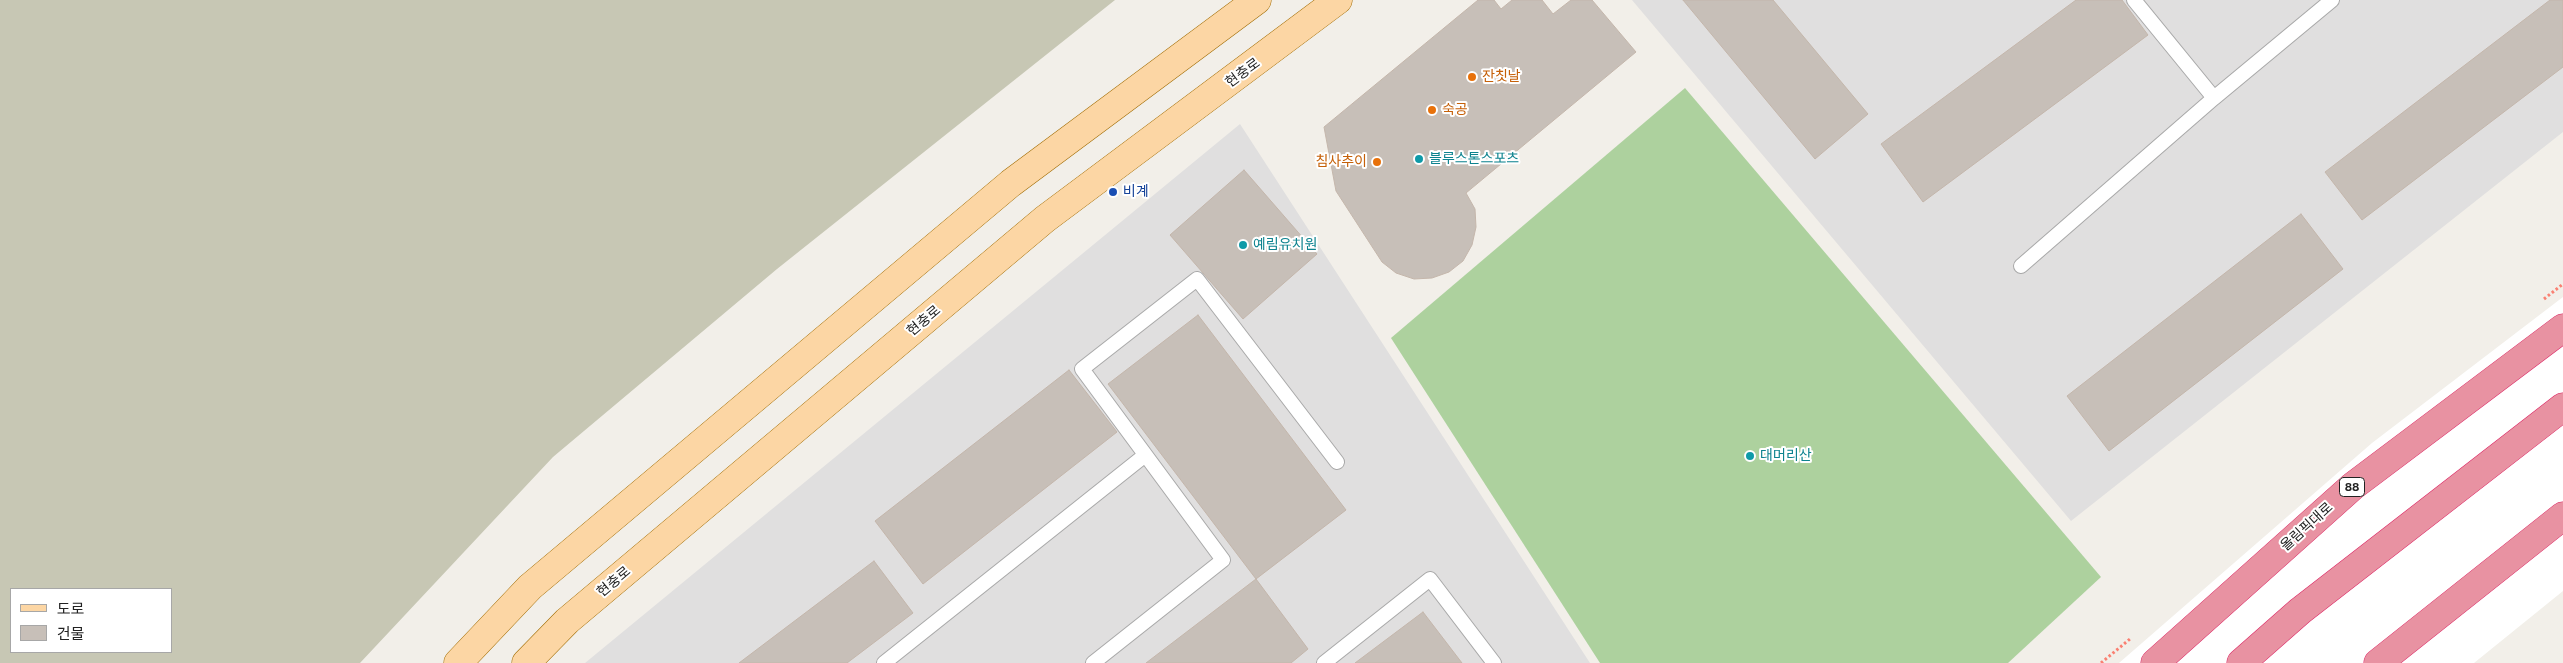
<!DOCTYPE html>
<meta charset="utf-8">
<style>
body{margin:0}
#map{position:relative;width:2563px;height:663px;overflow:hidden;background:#f2efe9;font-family:Figtree,"Noto Sans KR",sans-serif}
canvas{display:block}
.legend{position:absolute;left:10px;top:588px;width:162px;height:65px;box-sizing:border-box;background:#fff;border:1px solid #a7a7a7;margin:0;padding:6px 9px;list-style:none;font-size:15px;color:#222}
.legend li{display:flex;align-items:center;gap:10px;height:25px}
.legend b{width:25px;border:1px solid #a7a7a7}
</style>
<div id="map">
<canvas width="2563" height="663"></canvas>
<ul class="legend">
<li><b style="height:6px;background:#fcd6a4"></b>도로</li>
<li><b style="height:14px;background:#c7bfb8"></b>건물</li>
</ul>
</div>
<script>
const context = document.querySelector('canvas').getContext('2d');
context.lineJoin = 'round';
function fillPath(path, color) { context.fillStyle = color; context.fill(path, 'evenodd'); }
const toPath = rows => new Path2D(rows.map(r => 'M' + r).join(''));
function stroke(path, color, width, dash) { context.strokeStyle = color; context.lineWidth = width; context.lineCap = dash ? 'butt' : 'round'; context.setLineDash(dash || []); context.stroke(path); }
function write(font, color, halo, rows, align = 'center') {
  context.font = font + ' Figtree,"Noto Sans KR",sans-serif'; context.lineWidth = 4; context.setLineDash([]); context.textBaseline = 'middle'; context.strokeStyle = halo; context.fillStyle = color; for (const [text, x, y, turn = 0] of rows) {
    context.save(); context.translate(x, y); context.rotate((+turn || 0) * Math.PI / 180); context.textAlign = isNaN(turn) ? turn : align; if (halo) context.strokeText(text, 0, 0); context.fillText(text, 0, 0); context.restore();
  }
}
fillPath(toPath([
 [1632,0,2563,0,2563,132,2071,521],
 [1240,124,1590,663,585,663]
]), '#e0dfdf');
fillPath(toPath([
 [0,0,1115,0,777,269,553,457,360,663,0,663],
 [11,589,171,589,171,652,11,652]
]), '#c7c7b4');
fillPath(toPath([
 [1685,88,2101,577,2008,663,1600,663,1391,338]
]), '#add19e');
fillPath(toPath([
 [2563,297,2563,591,2474,663,2119,663,2372,443]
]), '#fff');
const building = toPath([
 [1478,0,1494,0,1501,9,1512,0,1542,0,1553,14,1571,0,1592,0,1636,52,1466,193,1475,209,1476,227,1472,245,1463,261,1449,272,1432,278,1414,279,1396,273,1382,262,1336,191,1324,127,1478,0],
 [1683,0,1773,0,1868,114,1815,159,1683,0],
 [2076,0,2122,0,2148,35,1923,202,1881,144,2076,0],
 [2550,0,2563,0,2563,67,2362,220,2325,172,2550,0],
 [1244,170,1317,254,1243,319,1170,235,1244,170],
 [2301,214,2343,269,2109,451,2067,396,2301,214],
 [1198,315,1346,510,1256,579,1108,384,1198,315],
 [1069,370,1117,432,923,584,875,521,1069,370],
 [874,561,913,613,847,663,739,663,874,561],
 [1256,579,1308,649,1291,663,1146,663,1256,579],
 [1423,612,1462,663,1355,663,1423,612]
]);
fillPath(building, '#c7bfb8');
stroke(building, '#c4b6ab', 1);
const lane = toPath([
 [2134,0,2214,98],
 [2021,266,2214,98,2332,0],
 [884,663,1144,456],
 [1093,663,1223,560,1082,369,1197,279,1337,462],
 [1324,663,1430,579,1494,663]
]);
const primary = toPath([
 [458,663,530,587,1011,183,1257,0],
 [526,663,567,621,1045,219,1338,0]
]);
const highway = toPath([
 [2155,663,2353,486,2563,328],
 [2241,663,2300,611,2563,407],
 [2378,663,2563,516]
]);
stroke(lane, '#a9a9a9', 16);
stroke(primary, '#a06b00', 29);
stroke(highway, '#dc2a67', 29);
stroke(toPath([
 [2544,299,2563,284],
 [2101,663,2130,639]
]), '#fa8072', 3, [2.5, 2.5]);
stroke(lane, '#fff', 14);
stroke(primary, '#fcd6a4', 28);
stroke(highway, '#e892a2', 28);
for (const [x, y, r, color] of [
 [1472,77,5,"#e8710a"],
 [1432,110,5,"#e8710a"],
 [1419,159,5,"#0f9aa8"],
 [1377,162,5,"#e8710a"],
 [1113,192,5,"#1a4fb4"],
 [1243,245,5,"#0f9aa8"],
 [1750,456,5,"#0f9aa8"]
]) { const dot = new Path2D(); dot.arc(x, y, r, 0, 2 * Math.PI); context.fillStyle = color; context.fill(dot); stroke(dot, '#fff', 2); }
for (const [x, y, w] of [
 [2352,487,25]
]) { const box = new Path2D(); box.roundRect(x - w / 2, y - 9.5, w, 19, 4); context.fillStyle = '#fff'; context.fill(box); stroke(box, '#222', 1); }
write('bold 12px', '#222', null, [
 ["88",2352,487]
]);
write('14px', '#222', '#fff', [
 ["현충로",1243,73,-36],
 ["현충로",924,321,-40],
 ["올림픽대로",2307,527,-42],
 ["현충로",614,582,-40]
]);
write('14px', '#c56008', '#fff', [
 ["잔칫날",1482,77],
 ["숙공",1442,110],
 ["침사추이",1367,162,"right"]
], 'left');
write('14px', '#0d838f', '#fff', [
 ["블루스톤스포츠",1429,159],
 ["예림유치원",1253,245],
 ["대머리산",1760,456]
], 'left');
write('14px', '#164399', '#fff', [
 ["비계",1123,192]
], 'left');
</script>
